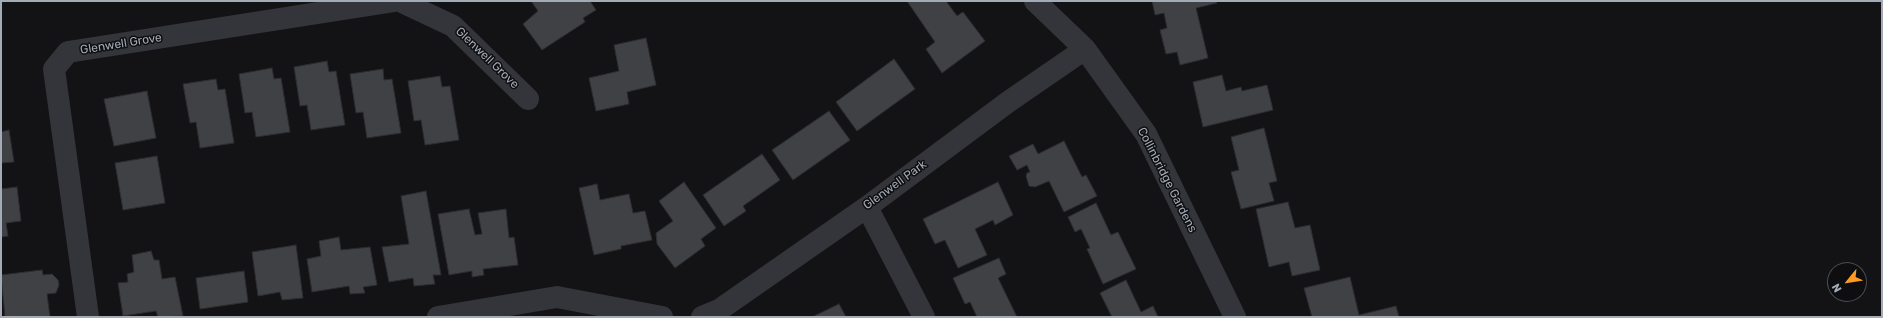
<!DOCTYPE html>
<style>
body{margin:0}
#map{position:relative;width:1883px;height:318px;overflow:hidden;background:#131315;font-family:Rubik,sans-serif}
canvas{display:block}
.frame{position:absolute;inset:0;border:2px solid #a3abb6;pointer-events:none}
.north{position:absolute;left:1827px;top:262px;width:40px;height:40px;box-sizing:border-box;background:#0e0e10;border:1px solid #4a4d52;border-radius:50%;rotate:240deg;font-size:11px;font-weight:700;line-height:16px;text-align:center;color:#a3abb6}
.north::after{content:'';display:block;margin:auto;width:14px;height:18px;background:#fe9a22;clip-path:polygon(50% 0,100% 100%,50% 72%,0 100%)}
</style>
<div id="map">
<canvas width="1883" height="318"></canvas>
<div class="frame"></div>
<div class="north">N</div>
</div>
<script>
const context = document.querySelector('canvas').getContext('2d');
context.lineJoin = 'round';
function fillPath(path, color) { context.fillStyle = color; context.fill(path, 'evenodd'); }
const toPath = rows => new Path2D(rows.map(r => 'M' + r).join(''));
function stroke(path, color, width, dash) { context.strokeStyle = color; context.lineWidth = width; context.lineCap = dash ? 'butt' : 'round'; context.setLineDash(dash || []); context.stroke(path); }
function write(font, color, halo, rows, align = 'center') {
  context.font = font + ' Rubik,sans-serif'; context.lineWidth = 3; context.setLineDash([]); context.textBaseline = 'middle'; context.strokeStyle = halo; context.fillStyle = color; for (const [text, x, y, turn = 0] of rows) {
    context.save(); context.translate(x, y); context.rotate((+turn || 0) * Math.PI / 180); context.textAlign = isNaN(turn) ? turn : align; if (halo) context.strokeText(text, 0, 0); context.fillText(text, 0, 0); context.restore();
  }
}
const building = toPath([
 [531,1,590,1,596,10,583,18,585,22,542,50,523,24,538,11,531,1],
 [907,1,946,1,957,16,963,12,985,41,942,73,926,49,935,42,907,1],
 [1152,1,1216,1,1217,3,1196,8,1208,58,1180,65,1177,52,1166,54,1160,30,1167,28,1164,13,1155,15,1152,1],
 [646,38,656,85,627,92,629,104,596,111,589,78,619,71,614,45,646,38],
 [894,59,915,89,857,131,836,102,894,59],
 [327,61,329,72,336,71,345,125,311,130,307,105,300,106,294,67,327,61],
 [272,68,274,79,281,78,290,132,256,137,252,112,245,113,239,74,272,68],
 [383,69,384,80,392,79,401,133,367,138,363,112,356,113,350,74,383,69],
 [1222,75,1226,91,1241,87,1242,91,1267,85,1273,110,1203,127,1193,82,1222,75],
 [440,76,442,87,450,86,459,140,425,145,421,120,414,121,408,81,440,76],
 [216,79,218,90,225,89,234,143,200,148,196,122,190,123,183,84,216,79],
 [147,91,156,138,114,146,104,99,147,91],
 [829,111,850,140,793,180,772,150,829,111],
 [1264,128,1277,181,1269,183,1274,201,1241,209,1231,172,1239,170,1231,137,1264,128],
 [9,130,14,162,1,163,1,132,9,130],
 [1064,141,1082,177,1086,175,1097,196,1064,212,1049,181,1035,187,1029,186,1026,176,1027,173,1030,172,1027,165,1017,170,1009,156,1033,144,1038,154,1064,141],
 [762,154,780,180,743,206,746,211,724,226,703,195,762,154],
 [157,156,165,203,123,210,115,163,157,156],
 [684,182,716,228,701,239,705,246,675,268,657,244,656,233,673,221,659,201,684,182],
 [998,182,1013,215,995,225,993,220,975,229,987,255,958,268,945,240,935,244,923,219,998,182],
 [597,184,600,200,629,194,633,213,645,211,652,240,621,246,621,249,594,255,579,188,597,184],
 [17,187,21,221,6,223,8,236,1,237,1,189,17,187],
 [426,191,441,275,433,275,435,284,414,286,413,278,389,282,382,247,409,244,401,196,426,191],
 [1288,202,1295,228,1310,225,1320,270,1292,276,1289,262,1269,267,1256,209,1288,202],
 [1096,203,1111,235,1118,232,1136,269,1103,284,1087,249,1090,248,1081,229,1075,232,1068,217,1096,203],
 [469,209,475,235,482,234,478,213,506,209,509,238,514,237,518,265,483,269,484,275,472,277,472,271,449,275,438,214,469,209],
 [339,237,341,250,370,247,377,285,363,287,365,293,350,294,349,286,312,292,307,259,321,256,319,241,339,237],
 [296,245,303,298,282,300,280,292,258,296,252,252,296,245],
 [151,251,154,260,159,260,162,279,175,277,183,316,158,317,156,311,123,316,118,283,128,282,127,274,134,272,132,255,151,251],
 [999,258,1006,274,998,278,1017,317,977,317,970,302,965,304,953,278,999,258],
 [42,270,43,275,52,274,58,280,59,285,56,293,47,294,50,317,5,317,1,275,42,270],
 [244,271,248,302,200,309,196,278,244,271],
 [1350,277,1359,315,1396,306,1399,317,1312,317,1304,288,1350,277],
 [1126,280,1141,312,1153,306,1158,317,1112,317,1100,293,1126,280],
 [839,304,846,317,812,317,839,304]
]);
fillPath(building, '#3f4145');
stroke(building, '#2d2d31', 1);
stroke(toPath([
 [400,1,453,26,528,99],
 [1035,1,1085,49,1146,134,1235,317],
 [867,207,924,317],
 [88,317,54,69,68,52,395,1],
 [438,317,557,297,662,317],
 [702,317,719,310,867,207,1008,102,1085,49]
]), '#34353a', 22);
write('12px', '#a3abb6', '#0e0e10', [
 ["Glenwell Grove",121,44,-9],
 ["Glenwell Grove",487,58,44],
 ["Collinbridge Gardens",1167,180,63],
 ["Glenwell Park",895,185,-36]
]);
</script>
